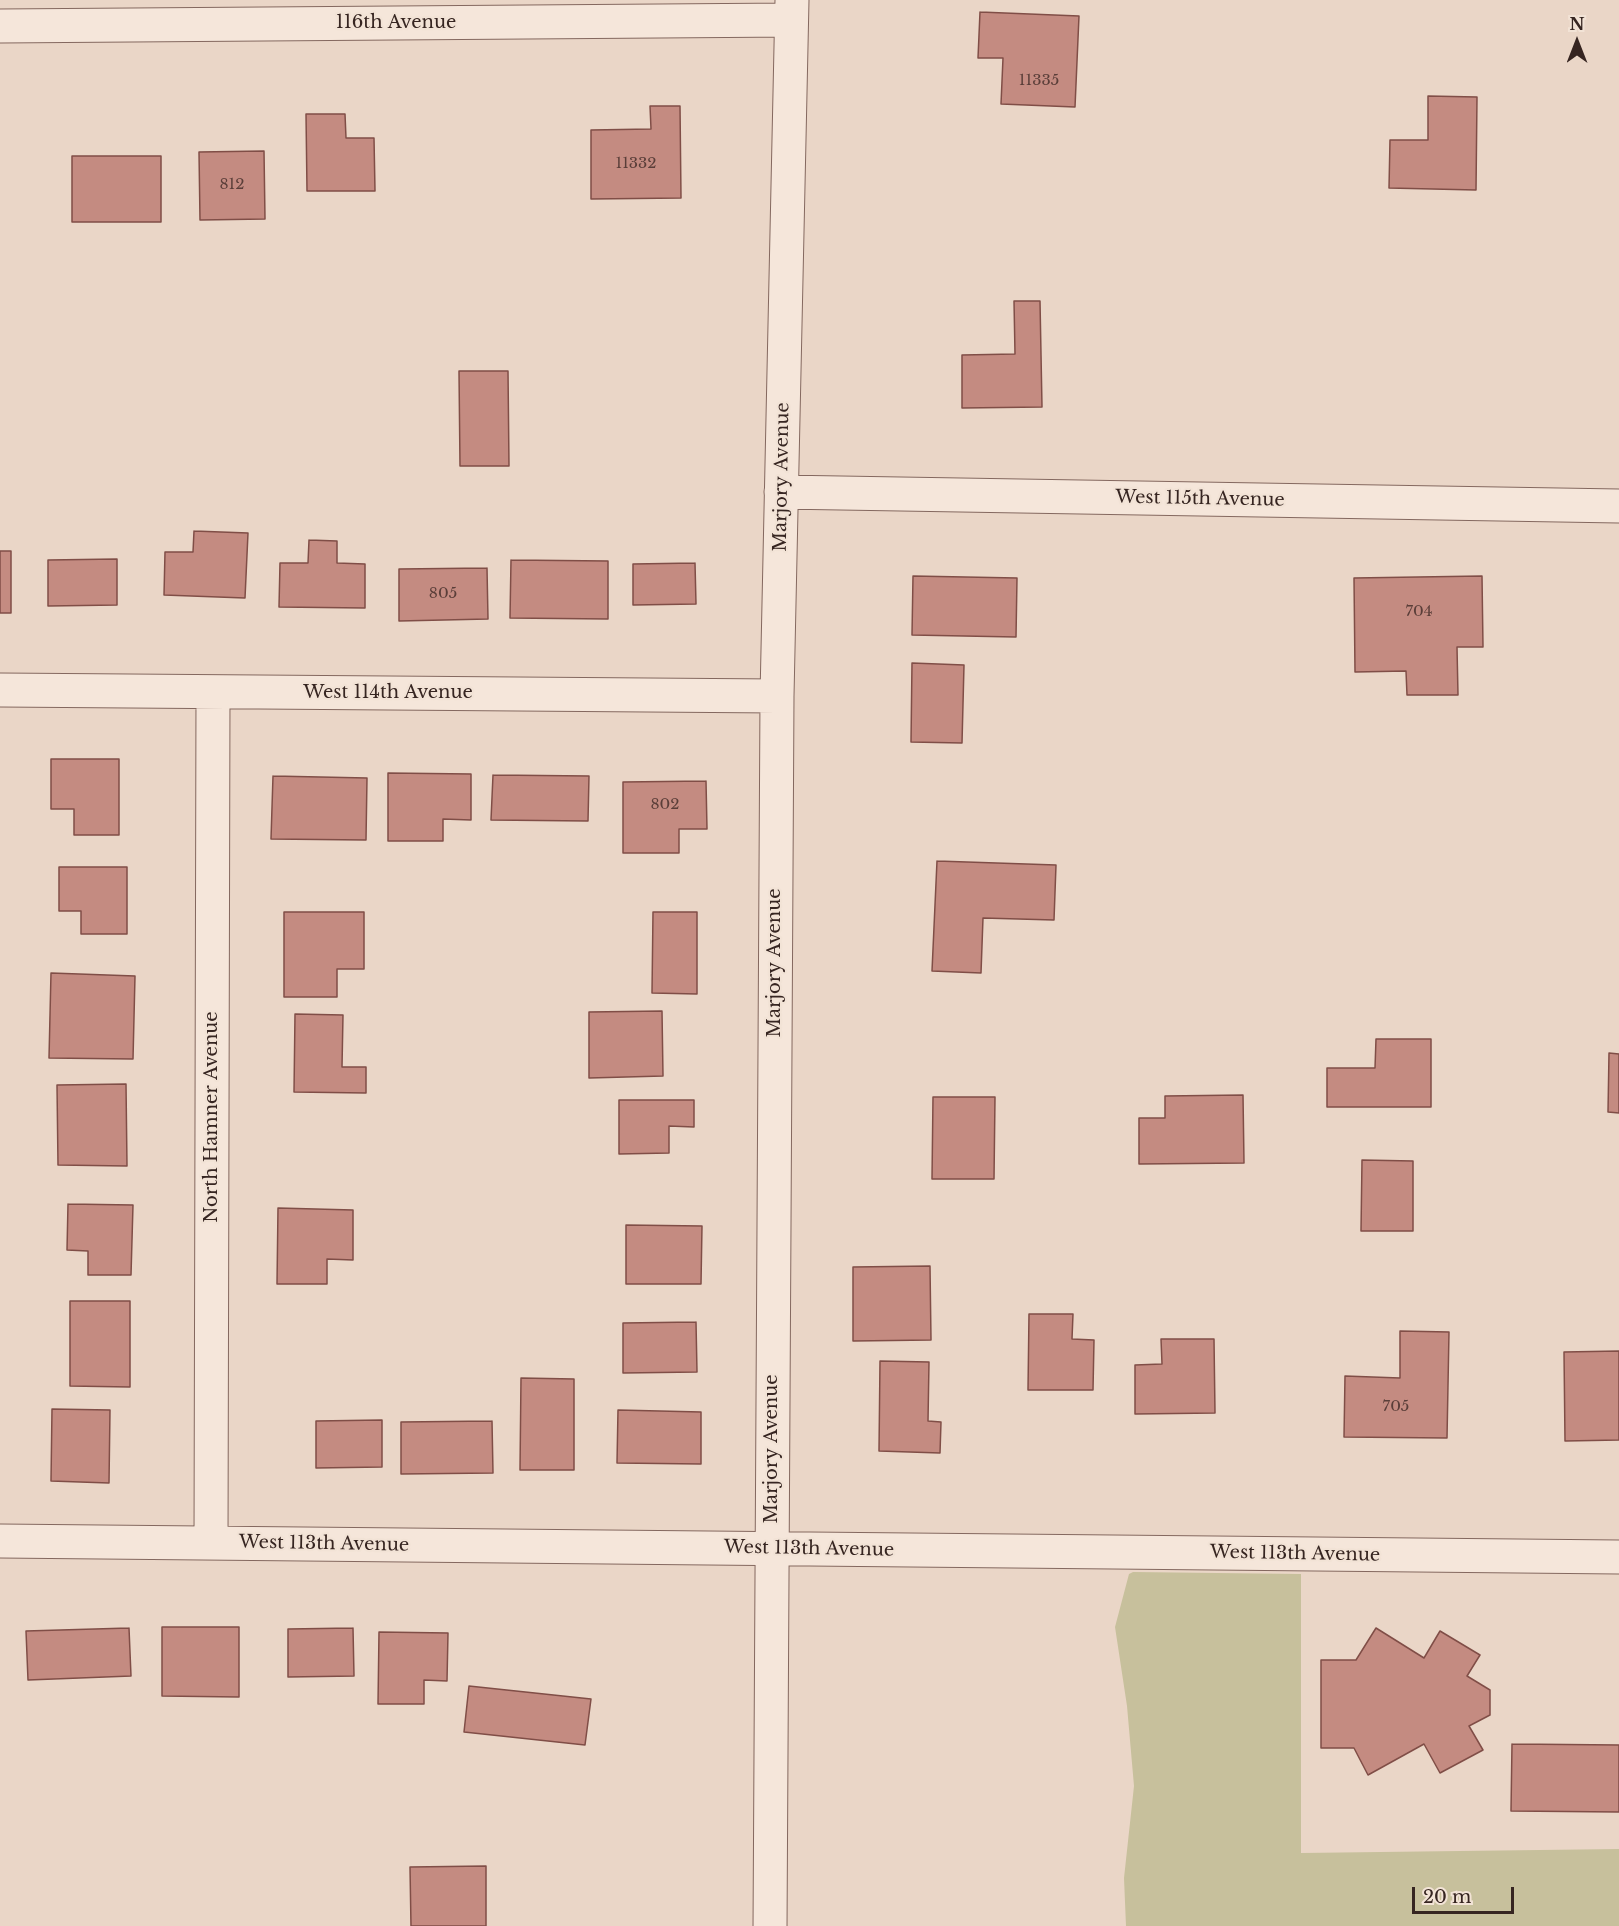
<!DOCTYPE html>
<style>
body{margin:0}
#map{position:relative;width:1619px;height:1926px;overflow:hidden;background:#ead6c7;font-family:"Libre Baskerville",serif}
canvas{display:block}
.north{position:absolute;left:1547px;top:12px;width:60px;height:60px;-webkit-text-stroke:4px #f2e3d6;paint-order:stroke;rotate:0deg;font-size:16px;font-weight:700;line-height:24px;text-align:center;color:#362521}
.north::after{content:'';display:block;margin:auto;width:21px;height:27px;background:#362521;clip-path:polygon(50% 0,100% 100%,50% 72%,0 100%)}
.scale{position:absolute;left:1412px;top:1887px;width:102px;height:27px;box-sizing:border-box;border:3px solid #362521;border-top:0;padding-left:8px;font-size:18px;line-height:21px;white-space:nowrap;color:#362521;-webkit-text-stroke:4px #f2e3d6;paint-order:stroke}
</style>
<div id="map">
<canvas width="1619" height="1926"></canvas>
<div class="north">N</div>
<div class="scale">20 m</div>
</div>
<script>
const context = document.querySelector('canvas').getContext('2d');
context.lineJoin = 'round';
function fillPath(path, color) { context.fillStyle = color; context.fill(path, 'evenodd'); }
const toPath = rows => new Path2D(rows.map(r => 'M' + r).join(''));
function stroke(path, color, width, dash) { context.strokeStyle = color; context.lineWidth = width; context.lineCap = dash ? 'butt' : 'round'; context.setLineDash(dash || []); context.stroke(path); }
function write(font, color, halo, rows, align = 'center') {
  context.font = font + ' "Libre Baskerville",serif'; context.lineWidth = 4.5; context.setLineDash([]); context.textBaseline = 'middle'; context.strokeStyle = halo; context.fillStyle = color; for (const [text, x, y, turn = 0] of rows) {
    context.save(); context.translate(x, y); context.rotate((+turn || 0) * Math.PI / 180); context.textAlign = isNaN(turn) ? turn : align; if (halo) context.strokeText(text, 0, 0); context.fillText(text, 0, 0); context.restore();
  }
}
fillPath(toPath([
 [1133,1572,1301,1574,1301,1853,1619,1849,1619,1926,1126,1926,1124,1878,1134,1786,1127,1706,1115,1627,1129,1574]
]), '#c7c09c');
const building = toPath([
 [980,12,1079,16,1075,107,1001,104,1003,58,978,58,980,12],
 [1428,96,1477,97,1476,190,1389,188,1390,140,1428,140,1428,96],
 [650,106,680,106,681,198,591,199,591,130,651,129,650,106],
 [306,114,345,114,346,138,374,138,375,191,307,191,306,114],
 [264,151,265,219,200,220,199,152,264,151],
 [72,156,161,156,161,222,72,222,72,156],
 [1014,301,1040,301,1042,407,962,408,962,355,1015,354,1014,301],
 [459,371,508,371,509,466,460,466,459,371],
 [194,531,248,533,245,598,164,595,165,552,193,552,194,531],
 [309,540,337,541,337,563,365,564,365,608,279,607,280,563,308,563,309,540],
 [0,551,11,551,11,613,0,613,0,551],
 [117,559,117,605,48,606,48,560,117,559],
 [511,560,608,561,608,619,510,618,511,560],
 [695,563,696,604,633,605,633,564,695,563],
 [487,568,488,619,399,621,399,569,487,568],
 [913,576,1017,578,1016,637,912,635,913,576],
 [1482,576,1483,647,1457,647,1458,695,1407,695,1406,671,1355,672,1354,578,1482,576],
 [912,663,964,665,962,743,911,742,912,663],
 [51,759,119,759,119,835,74,835,74,809,51,809,51,759],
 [388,773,471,774,471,820,443,819,443,841,388,841,388,773],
 [493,775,589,776,588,821,491,820,493,775],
 [273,776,367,778,366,840,271,839,273,776],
 [706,781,707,829,679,829,679,853,623,853,623,782,706,781],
 [937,861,1056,865,1054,920,983,918,981,973,932,971,937,861],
 [59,867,127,867,127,934,81,934,81,911,59,911,59,867],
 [284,912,364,912,364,969,337,969,337,997,284,997,284,912],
 [653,912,697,912,697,994,652,993,653,912],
 [51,973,135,976,133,1059,49,1058,51,973],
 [662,1011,663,1076,589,1078,589,1012,662,1011],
 [295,1014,343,1015,342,1067,366,1067,366,1093,294,1092,295,1014],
 [1376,1039,1431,1039,1431,1107,1327,1107,1327,1068,1375,1068,1376,1039],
 [1609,1053,1619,1054,1619,1113,1608,1112,1609,1053],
 [126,1084,127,1166,58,1165,57,1085,126,1084],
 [1243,1095,1244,1163,1139,1164,1139,1118,1165,1118,1165,1096,1243,1095],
 [933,1097,995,1097,994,1179,932,1179,933,1097],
 [619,1100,694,1100,694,1127,669,1126,669,1153,619,1154,619,1100],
 [1362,1160,1413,1161,1413,1231,1361,1231,1362,1160],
 [68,1204,133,1205,131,1275,88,1275,88,1251,67,1250,68,1204],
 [278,1208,353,1210,353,1260,327,1259,327,1284,277,1284,278,1208],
 [626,1225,702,1226,701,1284,626,1284,626,1225],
 [930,1266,931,1340,853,1341,853,1267,930,1266],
 [70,1301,130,1301,130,1387,70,1386,70,1301],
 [1029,1314,1073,1314,1072,1339,1094,1340,1093,1390,1028,1390,1029,1314],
 [696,1322,697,1372,623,1373,623,1323,696,1322],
 [1400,1331,1449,1332,1447,1438,1344,1437,1345,1376,1400,1378,1400,1331],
 [1161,1339,1214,1339,1215,1413,1135,1414,1135,1365,1162,1364,1161,1339],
 [1619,1351,1619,1440,1565,1441,1564,1352,1619,1351],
 [880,1361,929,1362,928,1421,941,1422,940,1453,879,1451,880,1361],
 [521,1378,574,1379,574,1470,520,1470,521,1378],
 [52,1409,110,1410,109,1483,51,1481,52,1409],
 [618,1410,701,1412,701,1464,617,1463,618,1410],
 [382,1420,382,1467,316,1468,316,1421,382,1420],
 [492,1421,493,1473,401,1474,401,1422,492,1421],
 [162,1627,239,1627,239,1697,162,1696,162,1627],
 [129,1628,131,1676,28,1680,26,1631,129,1628],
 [353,1628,354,1676,288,1677,288,1629,353,1628],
 [1376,1628,1424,1658,1440,1631,1480,1655,1467,1676,1490,1690,1490,1715,1469,1726,1483,1750,1440,1773,1424,1744,1368,1775,1354,1748,1321,1748,1321,1660,1356,1660,1376,1628],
 [379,1632,448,1633,447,1681,424,1680,424,1704,378,1704,379,1632],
 [469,1686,591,1699,585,1745,464,1732,469,1686],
 [1512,1744,1619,1745,1619,1812,1511,1811,1512,1744],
 [486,1866,486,1926,411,1926,410,1867,486,1866]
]);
fillPath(building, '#c48b81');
stroke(building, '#804e47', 1.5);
const minor = toPath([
 [0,26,791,20],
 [781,492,1619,506],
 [0,690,777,696],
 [0,1541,1619,1557],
 [211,1543,213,692],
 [770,1926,777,696,792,0]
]);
stroke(minor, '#84685f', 35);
stroke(minor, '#f5e6da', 33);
write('15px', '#5a3e39', null, [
 ["11335",1039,81],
 ["11332",636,164],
 ["812",232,185],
 ["805",443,594],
 ["704",1419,612],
 ["802",665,805],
 ["705",1396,1407]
]);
write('18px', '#362521', '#f2e3d6', [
 ["116th Avenue",396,23],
 ["Marjory Avenue",782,477,-89],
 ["West 115th Avenue",1200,499,1],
 ["West 114th Avenue",388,693],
 ["Marjory Avenue",775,963,-90],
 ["North Hamner Avenue",212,1117,-90],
 ["Marjory Avenue",772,1449,-90],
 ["West 113th Avenue",324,1544,1],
 ["West 113th Avenue",809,1549,1],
 ["West 113th Avenue",1295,1554,1]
]);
</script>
